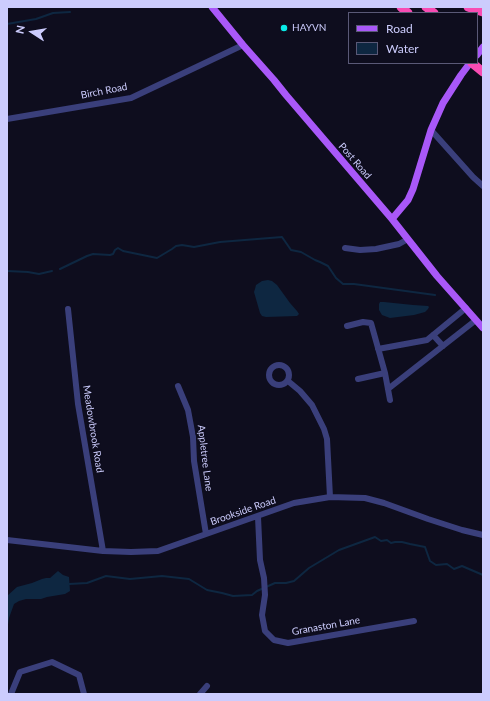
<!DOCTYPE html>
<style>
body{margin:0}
#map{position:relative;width:490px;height:701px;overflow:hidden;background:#0e0d1e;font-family:Lato,sans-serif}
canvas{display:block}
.frame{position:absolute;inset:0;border:8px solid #ccccfd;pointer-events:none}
.legend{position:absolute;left:348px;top:12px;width:130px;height:52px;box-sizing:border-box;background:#0e0d1e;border:1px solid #5a5977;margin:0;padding:5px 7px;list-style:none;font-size:12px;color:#ccccfd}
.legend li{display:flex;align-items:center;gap:8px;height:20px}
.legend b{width:20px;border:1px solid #5a5977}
.north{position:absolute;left:12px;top:12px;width:40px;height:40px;-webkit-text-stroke:3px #0e0d1e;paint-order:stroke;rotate:282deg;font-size:11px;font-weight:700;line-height:16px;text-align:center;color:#ccccfd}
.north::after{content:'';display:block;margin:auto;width:14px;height:18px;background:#ccccfd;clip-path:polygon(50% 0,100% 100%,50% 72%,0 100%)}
</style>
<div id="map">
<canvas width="490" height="701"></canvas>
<div class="frame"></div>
<ul class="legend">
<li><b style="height:5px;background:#a958f8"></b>Road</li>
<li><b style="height:11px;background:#0e2741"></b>Water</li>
</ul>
<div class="north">N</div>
</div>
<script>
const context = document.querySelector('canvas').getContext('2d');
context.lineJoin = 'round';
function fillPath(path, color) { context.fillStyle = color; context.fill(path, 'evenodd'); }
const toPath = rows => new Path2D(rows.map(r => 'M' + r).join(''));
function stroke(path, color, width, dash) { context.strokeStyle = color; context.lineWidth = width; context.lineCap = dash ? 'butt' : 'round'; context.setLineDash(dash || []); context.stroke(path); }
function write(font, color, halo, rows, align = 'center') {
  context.font = font + ' Lato,sans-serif'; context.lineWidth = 3; context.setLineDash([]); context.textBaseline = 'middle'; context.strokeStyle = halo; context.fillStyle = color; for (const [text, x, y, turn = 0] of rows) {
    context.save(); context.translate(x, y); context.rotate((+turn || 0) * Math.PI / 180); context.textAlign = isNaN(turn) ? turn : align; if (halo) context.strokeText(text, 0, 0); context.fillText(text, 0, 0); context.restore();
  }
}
fillPath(toPath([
 [268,280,272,281,277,285,290,303,297,311,299,314,297,316,266,317,262,316,260,313,254,292,255,289,256,285,262,281],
 [384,302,413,305,428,306,429,307,428,309,425,312,414,315,390,318,382,315,379,310,379,304,380,302],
 [58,571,63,575,69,577,70,591,65,594,47,597,41,599,26,599,19,601,14,604,9,618,7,631,7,596,17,587,32,583,42,579,46,578,50,578]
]), '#0e2741');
stroke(toPath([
 [7,24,36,19,53,13,70,12],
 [60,269,87,256,93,254,110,255,113,254,115,250,118,248,123,251,157,258,172,249,176,246,182,245,194,247,220,242,282,237,291,250,301,252,315,260,320,262,328,266,336,278,343,284,354,284,435,295],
 [7,271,28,272,39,274,52,271],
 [69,584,87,583,106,576,130,579,162,576,189,579,207,590,222,593,233,596,252,595,257,591,275,583,286,583,294,581,309,568,339,550,375,537,381,541,387,540,391,543,395,542,402,542,410,544,425,547,430,561,436,565,447,564,454,569,462,566,483,575]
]), '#0e2741', 2);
stroke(toPath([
 [7,119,131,98,243,45],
 [431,130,473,177,483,186],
 [345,248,360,250,376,249,399,244,408,239],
 [68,309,78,404,103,551],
 [347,326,363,322,371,323,385,373,390,400],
 [433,335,443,346],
 [378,349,427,340,466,308],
 '269 375a10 10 0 1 1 20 0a10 10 0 1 1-20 0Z',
 [358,379,385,373],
 [288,381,300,391,312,405,324,429,327,439,330,497],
 [178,386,188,410,193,437,194,461,206,534],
 [388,389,476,320],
 [258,517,260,560,264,578,265,595,262,615,265,631,274,640,288,643,414,621],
 [7,540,103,551,131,552,158,551,294,503,330,497,365,498,384,503,428,519,462,530,483,535],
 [11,694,20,672,52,662,79,675,84,694],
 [200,694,207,686]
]), '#3a3f7b', 6);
stroke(toPath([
 [212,7,243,45,274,80,286,95,392,219,437,276,483,328],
 [392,219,408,200,413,189,431,130,443,103,461,75,470,63]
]), '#a958f8', 7);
stroke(toPath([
 [401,7,408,13],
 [426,7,434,13],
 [468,7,483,12],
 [472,63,483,72]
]), '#f84cb3', 9);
stroke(toPath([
 [477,55,483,47]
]), '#a958f8', 7);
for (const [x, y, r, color] of [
 [284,28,4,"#09ece8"]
]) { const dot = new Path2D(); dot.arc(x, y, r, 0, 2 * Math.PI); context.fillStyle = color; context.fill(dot); stroke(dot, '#0e0d1e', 1.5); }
write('10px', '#ccccfd', '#0e0d1e', [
 ["HAYVN",292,28]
], 'left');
write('10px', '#ccccfd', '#0e0d1e', [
 ["Birch Road",104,91,-11],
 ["Post Road",355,161,49],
 ["Meadowbrook Road",93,429,81],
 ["Appletree Lane",205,458,83],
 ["Brookside Road",243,511,-19],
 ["Granaston Lane",326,626,-10]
]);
</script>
